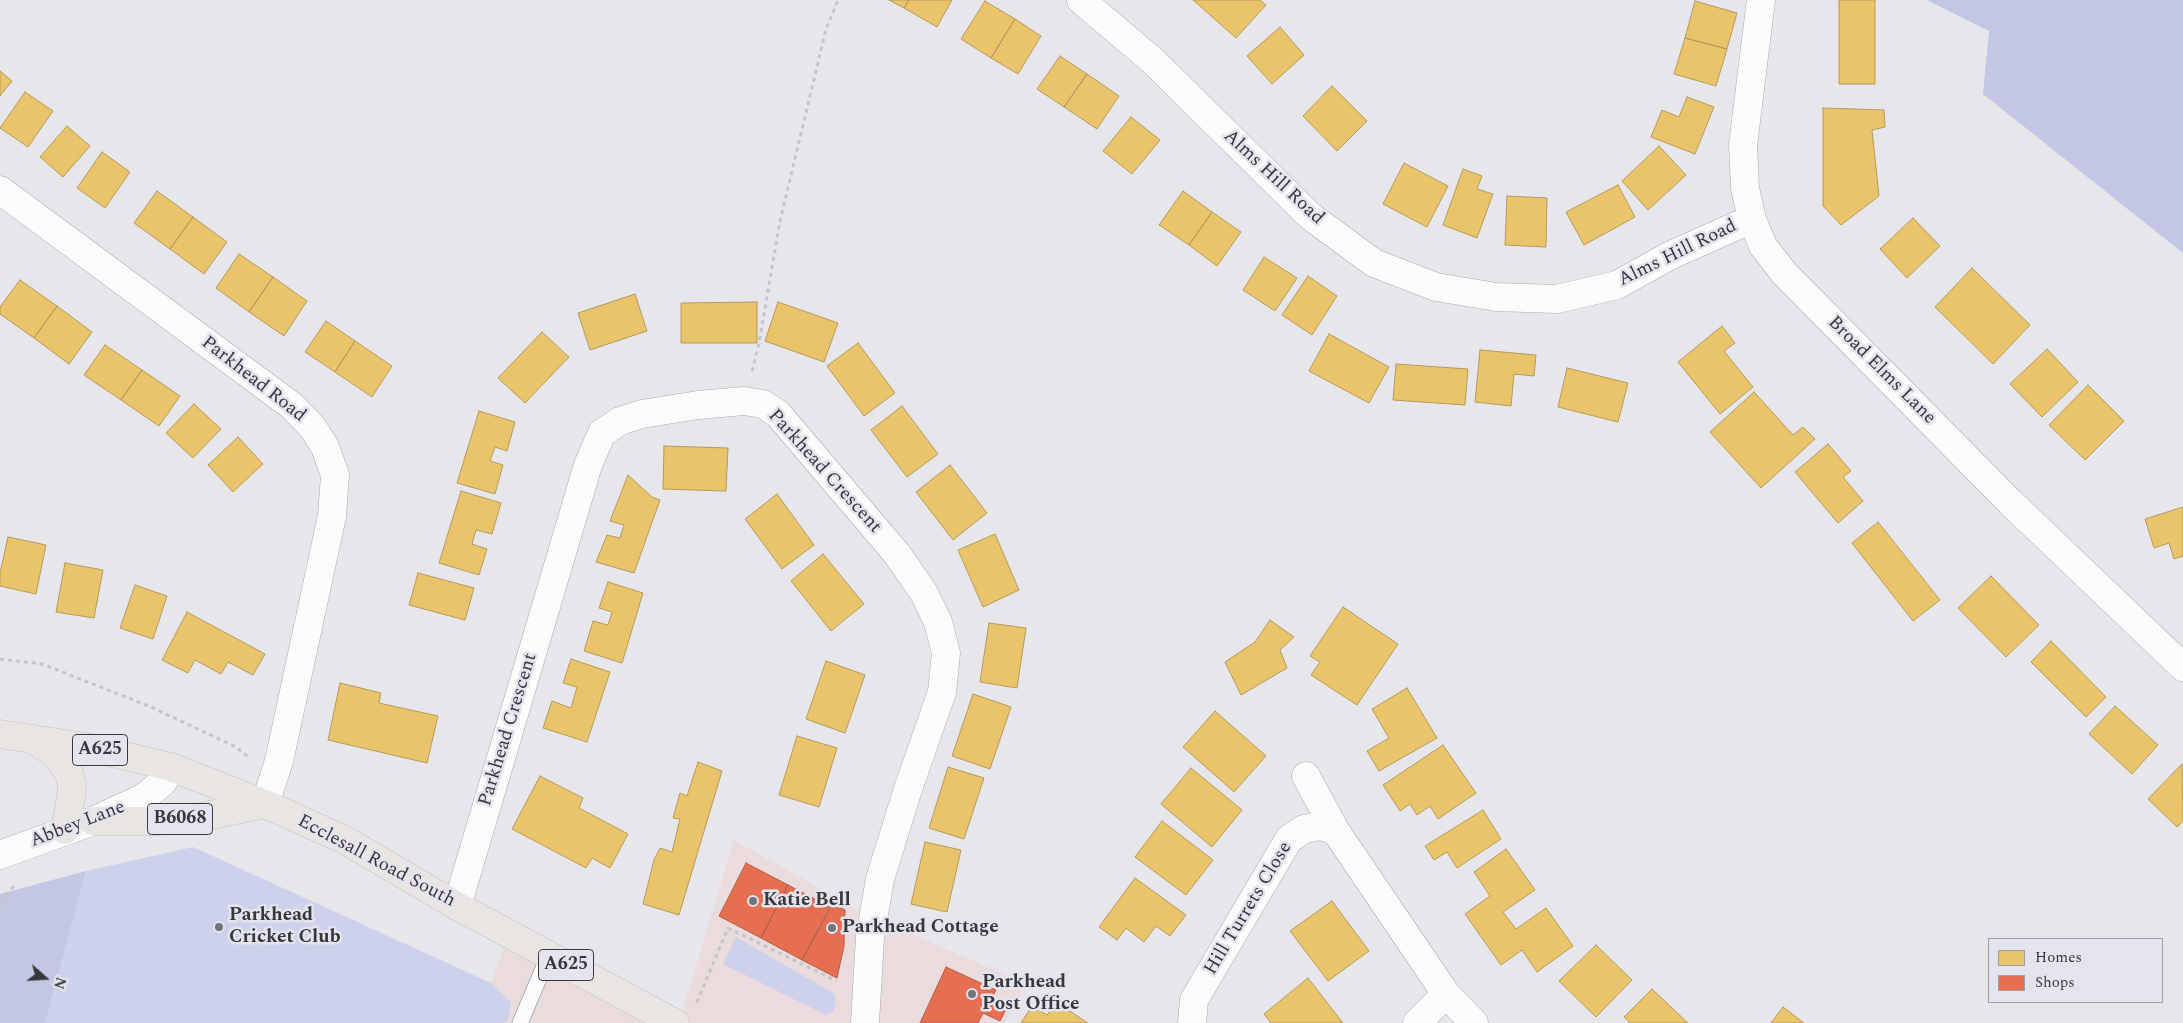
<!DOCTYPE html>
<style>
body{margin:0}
#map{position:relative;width:2183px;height:1023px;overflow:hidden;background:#e6e6eb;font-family:Spectral,serif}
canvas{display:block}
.legend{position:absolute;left:1988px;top:938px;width:175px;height:65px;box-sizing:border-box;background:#e3e4ee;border:1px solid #9e9fa7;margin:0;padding:6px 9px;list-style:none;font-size:15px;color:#37383c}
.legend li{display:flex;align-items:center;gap:10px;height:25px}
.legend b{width:25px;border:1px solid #9e9fa7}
.north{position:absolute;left:20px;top:953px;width:50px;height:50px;-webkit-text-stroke:4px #e3e4ee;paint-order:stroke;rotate:109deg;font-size:14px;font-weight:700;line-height:20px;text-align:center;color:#37383c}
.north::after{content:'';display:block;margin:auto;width:18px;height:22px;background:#37383c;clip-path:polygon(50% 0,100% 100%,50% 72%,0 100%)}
</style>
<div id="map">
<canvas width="2183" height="1023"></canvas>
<ul class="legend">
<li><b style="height:14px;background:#e9c46a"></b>Homes</li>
<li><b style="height:14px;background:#e76f51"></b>Shops</li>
</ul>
<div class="north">N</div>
</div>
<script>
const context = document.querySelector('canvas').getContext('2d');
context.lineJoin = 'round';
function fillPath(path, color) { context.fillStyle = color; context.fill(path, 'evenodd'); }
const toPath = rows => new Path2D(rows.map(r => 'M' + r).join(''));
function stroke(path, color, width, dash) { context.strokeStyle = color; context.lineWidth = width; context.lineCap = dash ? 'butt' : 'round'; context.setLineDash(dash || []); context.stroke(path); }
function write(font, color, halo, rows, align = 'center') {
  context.font = font + ' Spectral,serif'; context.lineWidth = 5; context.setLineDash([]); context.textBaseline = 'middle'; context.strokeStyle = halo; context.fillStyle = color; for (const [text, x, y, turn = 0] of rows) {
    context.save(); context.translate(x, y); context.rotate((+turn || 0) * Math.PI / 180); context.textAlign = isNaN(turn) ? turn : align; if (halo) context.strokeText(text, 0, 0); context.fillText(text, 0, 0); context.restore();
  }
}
fillPath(toPath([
 [734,840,866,914,1026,984,1005,1023,679,1023],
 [509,934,675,1023,504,1023,508,1020,511,1002,491,983]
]), '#eadcdd');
fillPath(toPath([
 [193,847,491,983,511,1002,508,1021,504,1023,45,1023,86,871],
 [736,937,835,994,835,1008,832,1012,826,1015,723,964]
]), '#cdd1ec');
fillPath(toPath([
 [1927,0,2183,0,2183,253,1983,94,1989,31],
 [86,871,45,1023,0,1023,0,894]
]), '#c3c6e4');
const homes = toPath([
 [889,0,909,0,904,8,889,0],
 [909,0,952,0,937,27,904,8,909,0],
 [1193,0,1260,0,1266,5,1236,38,1193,0],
 [1839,0,1875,0,1875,84,1839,84,1839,0],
 [985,1,1015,19,991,58,961,39,985,1],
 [1695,1,1737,13,1727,49,1685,38,1695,1],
 [1015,19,1041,36,1018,74,991,58,1015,19],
 [1280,27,1304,55,1272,84,1247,56,1280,27],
 [1685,38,1727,49,1716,86,1674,74,1685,38],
 [1060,56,1087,74,1064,107,1037,89,1060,56],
 [0,71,12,81,0,96,0,71],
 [1087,74,1119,96,1097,129,1064,107,1087,74],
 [1332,86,1367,121,1337,151,1303,116,1332,86],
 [25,92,53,111,28,147,0,128,25,92],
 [1687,97,1714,107,1695,154,1651,137,1662,110,1679,117,1687,97],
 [1823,108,1884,110,1885,127,1872,130,1879,196,1841,225,1823,206,1823,108],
 [1131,117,1160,140,1132,174,1103,151,1131,117],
 [67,126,90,146,63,177,40,157,67,126],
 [1659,146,1686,175,1648,210,1622,181,1659,146],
 [102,152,130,172,105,208,77,188,102,152],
 [1404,163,1448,186,1427,227,1383,204,1404,163],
 [1463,169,1482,176,1477,189,1493,194,1477,238,1443,225,1463,169],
 [1618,185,1635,217,1584,245,1566,212,1618,185],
 [157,191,193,217,170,249,134,223,157,191],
 [1183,191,1212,212,1189,245,1159,225,1183,191],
 [1507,196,1547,198,1546,247,1505,245,1507,196],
 [1212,212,1241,232,1217,266,1189,245,1212,212],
 [193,217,227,242,204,274,170,249,193,217],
 [1913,218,1940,246,1907,278,1880,249,1913,218],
 [239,254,273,277,249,312,216,288,239,254],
 [1264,257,1297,278,1275,311,1243,290,1264,257],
 [1972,268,2030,325,1993,364,1935,307,1972,268],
 [1308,276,1337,296,1312,335,1282,315,1308,276],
 [273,277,307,301,284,336,249,312,273,277],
 [20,280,57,306,34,338,0,314,0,307,20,280],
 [635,294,647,331,590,350,578,313,635,294],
 [757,302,757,343,681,343,681,303,757,302],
 [778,302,838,323,824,362,765,341,778,302],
 [57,306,92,332,69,364,34,338,57,306],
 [326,321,355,341,335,372,305,352,326,321],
 [1722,326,1735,343,1724,351,1753,387,1720,414,1678,362,1722,326],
 [542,332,569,357,525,403,498,378,542,332],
 [1329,334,1389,367,1369,403,1309,371,1329,334],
 [355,341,392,366,372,397,335,372,355,341],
 [858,343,895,393,864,416,827,366,858,343],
 [105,345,142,370,121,400,84,375,105,345],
 [2047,349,2078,382,2042,417,2010,384,2047,349],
 [1480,350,1536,355,1534,376,1514,374,1511,406,1475,402,1480,350],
 [1396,364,1468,369,1465,405,1393,400,1396,364],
 [1567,368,1628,383,1618,422,1558,407,1567,368],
 [142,370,180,396,159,426,121,400,142,370],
 [2088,385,2124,421,2085,460,2049,425,2088,385],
 [1754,392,1793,435,1803,427,1815,439,1761,488,1710,432,1754,392],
 [194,404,221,429,193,458,166,433,194,404],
 [902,406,938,454,907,477,871,430,902,406],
 [479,411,515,422,507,451,495,447,490,461,503,465,495,494,457,483,479,411],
 [238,437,263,464,233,492,208,465,238,437],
 [1828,444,1851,471,1843,477,1863,501,1838,523,1795,472,1828,444],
 [664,446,728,448,726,491,663,489,664,446],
 [950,465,987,513,953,540,916,492,950,465],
 [628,475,652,497,660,500,634,573,596,562,607,535,620,538,624,525,610,521,628,475],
 [461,491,501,503,492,534,476,530,472,544,487,549,479,575,439,563,461,491],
 [777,494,814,545,782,569,745,519,777,494],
 [2183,507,2183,556,2174,559,2169,543,2154,548,2145,519,2183,507],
 [1878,522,1940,600,1913,621,1852,543,1878,522],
 [995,534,1019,590,983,607,958,550,995,534],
 [8,537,46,545,36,594,0,586,0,573,8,537],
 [823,554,864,604,831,631,791,581,823,554],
 [65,563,103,570,94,618,56,612,65,563],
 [418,573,474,588,465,620,409,605,418,573],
 [1991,576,2039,625,2006,657,1958,608,1991,576],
 [608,582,643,593,622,663,584,651,593,621,608,625,612,612,599,608,608,582],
 [135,585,167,596,153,639,120,628,135,585],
 [1343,607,1398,644,1357,705,1311,675,1320,662,1310,656,1343,607],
 [187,612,265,654,253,675,228,662,221,674,195,660,188,673,162,660,187,612],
 [1270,620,1294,637,1280,650,1287,668,1241,695,1225,662,1255,642,1270,620],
 [989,623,1026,628,1017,688,980,682,989,623],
 [2051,641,2106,697,2086,717,2031,662,2051,641],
 [571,659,610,672,587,742,543,728,552,701,571,708,577,687,563,683,571,659],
 [826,661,865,675,845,733,806,719,826,661],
 [340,683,381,693,379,703,438,716,427,763,328,740,340,683],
 [1407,688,1437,738,1379,771,1367,751,1389,738,1372,709,1407,688],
 [973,694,1011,707,990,769,952,756,973,694],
 [2115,706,2158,745,2132,774,2089,734,2115,706],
 [1215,711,1266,756,1234,792,1183,747,1215,711],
 [797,736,837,748,819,807,779,795,797,736],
 [1443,745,1476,793,1438,819,1430,806,1417,815,1410,804,1400,811,1383,785,1443,745],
 [698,762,722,771,679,915,643,904,654,860,660,848,672,852,680,819,673,818,680,793,687,796,698,762],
 [2182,764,2183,821,2177,827,2148,799,2182,764],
 [948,767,984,778,964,839,929,828,948,767],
 [1191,768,1242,810,1212,847,1161,804,1191,768],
 [540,776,583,798,579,808,628,834,610,868,592,858,586,868,512,829,540,776],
 [1483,810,1501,839,1457,868,1447,852,1434,860,1425,846,1483,810],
 [1162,821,1213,860,1186,895,1135,857,1162,821],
 [925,842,961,850,947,912,911,904,925,842],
 [1506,849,1535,890,1503,912,1516,929,1546,908,1573,946,1537,972,1522,950,1501,965,1465,914,1490,896,1474,872,1506,849],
 [1135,878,1186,915,1170,936,1156,926,1144,942,1126,928,1117,940,1099,927,1135,878],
 [1332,901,1369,951,1328,981,1290,931,1332,901],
 [1596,945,1632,980,1596,1017,1559,981,1596,945],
 [1308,978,1343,1023,1271,1023,1264,1014,1308,978],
 [1652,989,1688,1023,1630,1023,1624,1017,1652,989],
 [1056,1002,1088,1023,1021,1023,1032,1006,1047,1015,1056,1002],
 [1783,1007,1804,1023,1771,1023,1783,1007]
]);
fillPath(homes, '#e9c46a');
stroke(homes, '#b49a5c', 1);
const shops = toPath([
 [746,863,788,885,761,938,719,916,746,863],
 [788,885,830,907,802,960,761,938,788,885],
 [833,904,845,910,844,946,837,978,802,960,833,904],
 [946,967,996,990,991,1000,998,1003,996,1007,1005,1011,1000,1021,983,1013,978,1023,920,1023,946,967]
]);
fillPath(shops, '#e76f51');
stroke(shops, '#b25e4b', 1);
const lane = toPath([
 [520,1023,549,955]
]);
const street = toPath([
 [1081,0,1153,61,1310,216,1374,263,1436,287,1496,297,1557,299,1617,285,1671,255,1752,219],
 [1761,0,1743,145,1745,188,1752,219,1763,246,1784,273,2010,502,2183,667],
 [0,190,292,406,313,428,325,447,335,475,332,516,279,761,265,804],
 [1306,776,1335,830,1446,994,1474,1023],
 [457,906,588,465,602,433,620,421,642,414,698,405,744,401,763,404,778,414,897,554,924,593,938,622,946,653,942,692,908,789,880,879,870,937,865,1023],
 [1192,1023,1194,1000,1289,839,1304,829,1320,826,1335,830],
 [1417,1023,1446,994]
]);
const secondary = toPath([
 [0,855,93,821,143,798,163,782,171,767]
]);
const primary = toPath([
 [0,734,91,748,171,767,265,804,345,840,457,906,675,1023],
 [32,739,56,755,69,773,72,785,71,798,65,830],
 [93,821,157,821,201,817,265,804]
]);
stroke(lane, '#aaaaae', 17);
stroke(street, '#aaaaae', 29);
stroke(secondary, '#aaaaae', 29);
stroke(primary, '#c3c3c6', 29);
stroke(toPath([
 [752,371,759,343,780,221,826,29,838,0],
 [0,659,42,664,151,707,236,747,248,757],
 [0,901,15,885],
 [697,1002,728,928,837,981]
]), '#c5c5c7', 3, [4, 4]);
stroke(lane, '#fbfbfc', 15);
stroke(street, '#fbfbfc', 28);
stroke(secondary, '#fbfbfc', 28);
stroke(primary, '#e9e5e2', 28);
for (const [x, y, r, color] of [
 [753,901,5,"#747579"],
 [219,927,5,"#747579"],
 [832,928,5,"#747579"],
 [972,994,5,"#747579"]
]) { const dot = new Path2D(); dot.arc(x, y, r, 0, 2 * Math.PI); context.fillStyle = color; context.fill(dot); stroke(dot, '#e3e4ee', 2); }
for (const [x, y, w] of [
 [100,750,55],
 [180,819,65],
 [566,965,55]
]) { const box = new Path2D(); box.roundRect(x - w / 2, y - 15.5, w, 31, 4); context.fillStyle = '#e3e4ee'; context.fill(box); stroke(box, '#37383c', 1); }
write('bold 18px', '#37383c', null, [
 ["A625",100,750],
 ["B6068",180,819],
 ["A625",566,965]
]);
write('19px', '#37383c', '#e3e4ee', [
 ["Alms Hill Road",1273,178,43],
 ["Alms Hill Road",1678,254,-26],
 ["Broad Elms Lane",1881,371,45],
 ["Parkhead Road",253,380,38],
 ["Parkhead Crescent",824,472,48],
 ["Parkhead Crescent",509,730,-73],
 ["Abbey Lane",78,825,-21],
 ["Ecclesall Road South",376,862,28],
 ["Hill Turrets Close",1249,909,-59]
]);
write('bold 19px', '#37383c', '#e3e4ee', [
 ["Katie Bell",763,901],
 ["Parkhead",229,916],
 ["Cricket Club",229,938],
 ["Parkhead Cottage",842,928],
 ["Parkhead",982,983],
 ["Post Office",982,1005]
], 'left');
</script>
